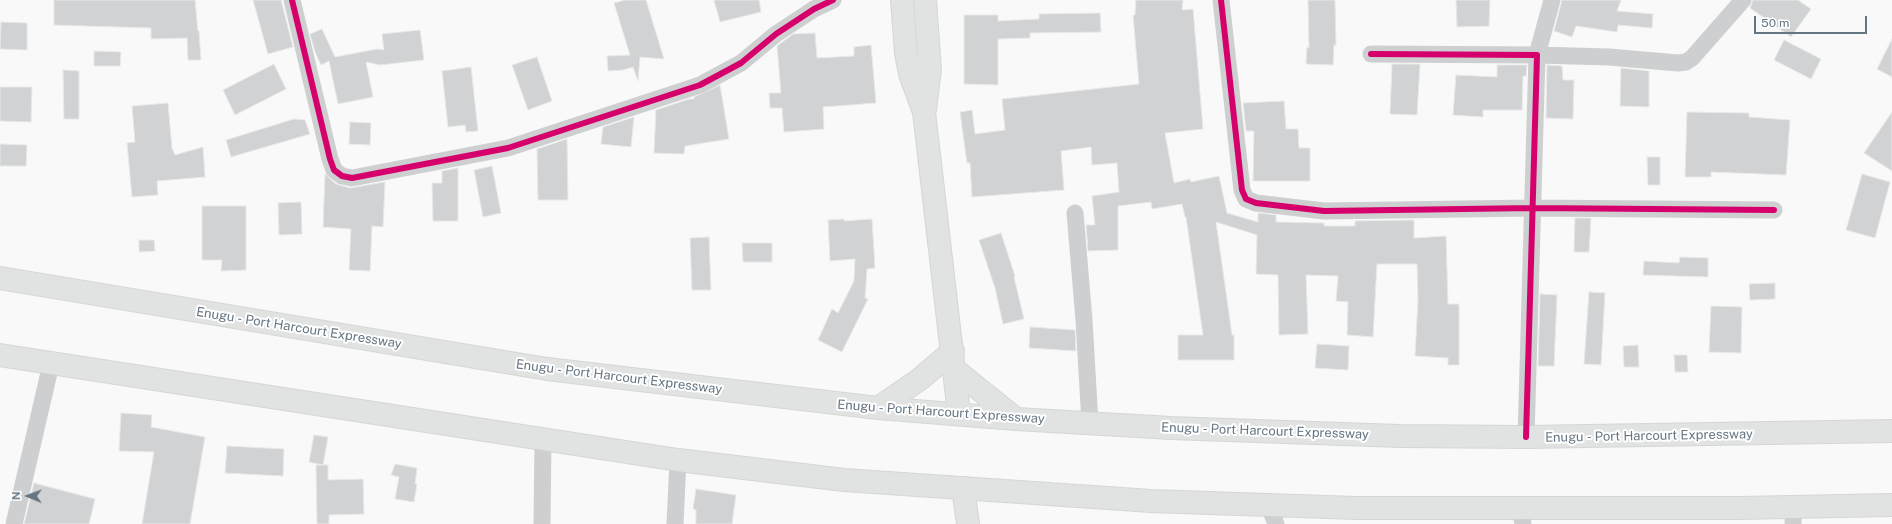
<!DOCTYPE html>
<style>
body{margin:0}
#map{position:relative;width:1892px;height:524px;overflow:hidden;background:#f9f9f9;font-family:"Public Sans",sans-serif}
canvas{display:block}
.north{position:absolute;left:8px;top:476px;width:40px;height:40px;-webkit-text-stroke:3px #fff;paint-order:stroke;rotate:271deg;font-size:11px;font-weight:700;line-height:16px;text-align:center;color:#657683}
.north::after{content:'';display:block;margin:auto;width:14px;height:18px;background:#657683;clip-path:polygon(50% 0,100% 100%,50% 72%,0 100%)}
.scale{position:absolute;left:1754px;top:16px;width:113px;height:18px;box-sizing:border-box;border:2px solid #657683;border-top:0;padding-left:5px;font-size:12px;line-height:14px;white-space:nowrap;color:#657683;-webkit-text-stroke:3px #fff;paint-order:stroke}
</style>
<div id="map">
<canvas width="1892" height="524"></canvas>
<div class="north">N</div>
<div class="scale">50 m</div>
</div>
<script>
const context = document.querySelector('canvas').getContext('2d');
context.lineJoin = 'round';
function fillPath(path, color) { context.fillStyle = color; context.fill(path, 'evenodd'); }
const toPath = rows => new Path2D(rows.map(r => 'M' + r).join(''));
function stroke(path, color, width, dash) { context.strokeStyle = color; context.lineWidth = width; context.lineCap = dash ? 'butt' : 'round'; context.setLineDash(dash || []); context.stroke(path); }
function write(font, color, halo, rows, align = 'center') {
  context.font = font + ' "Public Sans",sans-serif'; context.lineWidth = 4; context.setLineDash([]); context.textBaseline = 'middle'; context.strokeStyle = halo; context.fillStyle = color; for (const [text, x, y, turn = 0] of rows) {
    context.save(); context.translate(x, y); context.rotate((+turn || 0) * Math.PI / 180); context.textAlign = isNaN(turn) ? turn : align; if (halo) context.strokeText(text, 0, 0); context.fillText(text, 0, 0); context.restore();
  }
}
const building = toPath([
 [54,0,195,0,198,31,199,31,201,60,188,60,187,38,151,39,151,28,54,25,54,0],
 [253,0,281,0,293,47,268,54,253,0],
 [625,0,646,0,664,59,640,57,638,81,633,67,623,70,608,71,607,56,630,55,614,3,625,0],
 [714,0,759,0,761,12,720,22,714,0],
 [1136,0,1183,0,1182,10,1193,9,1203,129,1165,133,1174,183,1190,179,1191,182,1219,176,1227,213,1258,222,1258,213,1276,215,1276,222,1324,223,1324,226,1355,226,1355,221,1414,220,1414,238,1446,236,1448,304,1459,304,1459,365,1448,365,1448,358,1415,356,1418,300,1417,264,1377,264,1373,337,1347,335,1348,302,1336,301,1338,276,1306,275,1308,334,1279,335,1278,275,1256,274,1257,235,1216,222,1232,335,1234,335,1234,360,1178,360,1178,335,1203,335,1186,217,1185,217,1182,204,1152,209,1151,202,1118,206,1118,250,1088,251,1086,225,1095,225,1092,196,1119,192,1117,163,1092,165,1091,147,1061,151,1064,190,972,197,970,163,967,163,960,112,972,110,975,134,1005,130,1002,99,1139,84,1133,15,1135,15,1136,0],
 [1308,0,1335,0,1336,45,1334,45,1333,65,1306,64,1307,47,1309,48,1308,0],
 [1456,0,1490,0,1489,26,1457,27,1456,0],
 [1562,0,1621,0,1617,11,1653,14,1652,28,1618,25,1617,32,1576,26,1572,37,1554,31,1562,0],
 [1753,0,1798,0,1811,9,1791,37,1750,8,1753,0],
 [1100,13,1101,32,1030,33,1030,38,998,39,998,85,964,84,964,15,998,15,998,21,1039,19,1039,14,1100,13],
 [1,22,27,23,27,50,0,49,1,22],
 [322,29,335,57,377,49,384,50,382,34,420,30,424,60,380,65,366,62,373,97,338,104,329,61,321,65,315,52,310,34,322,29],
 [815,33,817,58,854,56,854,47,871,45,876,103,823,107,824,129,784,132,782,108,770,108,769,93,781,93,777,46,793,34,815,33],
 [1892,39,1892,77,1877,69,1892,39],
 [1784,40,1821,59,1811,79,1774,60,1784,40],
 [94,51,121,52,120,66,94,66,94,51],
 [537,57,552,101,528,110,512,65,537,57],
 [274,64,286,89,235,115,223,90,274,64],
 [1392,64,1420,64,1417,115,1390,114,1392,64],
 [1497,65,1527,65,1526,76,1523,76,1522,110,1483,110,1483,117,1453,115,1456,75,1497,77,1497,65],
 [1547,65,1562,66,1563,80,1574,80,1573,119,1546,118,1547,65],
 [471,67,478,131,466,132,465,125,448,127,442,71,471,67],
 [1621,68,1649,71,1649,107,1620,106,1621,68],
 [63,70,79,71,79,119,64,119,63,70],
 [720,85,729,139,685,146,684,154,654,153,656,110,689,99,694,99,694,97,720,85],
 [0,87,32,87,31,122,0,121,0,87],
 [1284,101,1286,129,1298,129,1299,148,1310,148,1310,181,1253,181,1254,131,1246,131,1243,103,1284,101],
 [168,103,172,148,175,155,203,147,205,177,157,181,158,195,132,197,127,143,135,142,132,106,168,103],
 [1687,112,1749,113,1749,117,1790,120,1786,175,1711,172,1711,177,1685,177,1687,112],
 [1892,112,1892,171,1864,153,1892,112],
 [634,117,631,147,601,144,603,127,634,117],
 [294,119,305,120,310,134,231,157,226,140,294,119],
 [350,122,371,123,370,145,349,144,350,122],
 [567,139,568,200,538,200,537,149,567,139],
 [0,144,27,145,26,166,0,166,0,144],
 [1647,157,1660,157,1660,185,1648,185,1647,157],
 [492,166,501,213,483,217,474,170,492,166],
 [458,168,458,221,433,221,432,183,442,183,442,171,458,168],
 [325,174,336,184,350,188,385,182,383,227,372,226,370,271,349,270,351,229,323,227,325,174],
 [1862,174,1890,182,1875,238,1846,230,1862,174],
 [301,202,302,234,279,235,278,203,301,202],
 [202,206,246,206,246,270,221,271,222,260,202,260,202,206],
 [1575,218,1591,218,1589,252,1574,252,1575,218],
 [844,219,844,221,872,219,875,268,867,269,865,298,868,299,842,352,818,340,832,309,838,313,854,281,855,259,830,261,828,220,844,219],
 [1001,233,1015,276,1014,277,1024,319,1003,324,995,288,979,240,1001,233],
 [709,237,711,290,692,290,690,238,709,237],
 [139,240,154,240,155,251,139,252,139,240],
 [742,243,772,243,772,262,743,262,742,243],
 [1680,257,1708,258,1708,277,1643,275,1644,261,1679,263,1680,257],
 [1775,283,1775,299,1750,300,1749,284,1775,283],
 [1589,292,1605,293,1601,365,1584,364,1589,292],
 [1540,294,1557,295,1554,366,1538,366,1540,294],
 [1711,306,1742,307,1741,353,1709,352,1711,306],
 [1030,327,1075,330,1076,351,1029,348,1030,327],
 [1317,344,1349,346,1348,370,1315,368,1317,344],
 [1638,345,1639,367,1624,367,1623,346,1638,345],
 [1674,355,1687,355,1688,372,1675,372,1674,355],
 [121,413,152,415,151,427,205,437,190,524,142,524,154,452,119,451,121,413],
 [314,435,328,437,323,465,309,462,314,435],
 [227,446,284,449,283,476,225,473,227,446],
 [395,464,417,468,415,484,417,484,414,502,395,499,399,477,391,475,395,464],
 [316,465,328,465,328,480,363,479,364,514,329,515,329,524,317,524,316,465],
 [34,483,95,499,89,524,24,524,34,483],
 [696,489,736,495,732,524,696,524,696,510,693,509,696,489]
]);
fillPath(building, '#d0d2d3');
stroke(building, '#e8e8e8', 1);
const major = toPath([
 [902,0,906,53,910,74,924,112,959,414],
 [925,109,930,69,925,0],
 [963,488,968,524]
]);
const highway = toPath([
 [0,278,547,369,878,408,1016,419,1171,428,1400,436,1526,437,1892,431],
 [0,355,678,460,844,480,1151,501,1356,508,1740,508,1892,505],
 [954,369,1016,419],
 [878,408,920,379,953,351]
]);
stroke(major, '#d5d6d7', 24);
stroke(highway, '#d5d6d6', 24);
stroke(toPath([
 [292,0,330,159,334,170,342,176,352,178,508,148,700,85,741,63,776,34,814,9,833,0],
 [1221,0,1242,190,1246,199,1256,203,1324,211,1532,208,1774,210],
 [1552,0,1537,55,1609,57,1678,63,1686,62,1692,58,1743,0],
 [1371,54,1537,55,1526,437],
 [1075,213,1084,320,1090,423],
 [1269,506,1276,524],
 [1520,509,1523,524],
 [14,524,51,364],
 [542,524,543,439],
 [675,524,678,460],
 [1793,524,1794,507]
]), '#cecfd0', 17);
stroke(major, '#e1e2e2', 22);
stroke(highway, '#e1e2e2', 22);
stroke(toPath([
 [292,0,330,159,334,170,342,176,352,178,508,148,700,85,741,63,776,34,814,9,833,0],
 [1221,0,1242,190,1246,199,1256,203,1324,211,1532,208,1774,210],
 [1371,54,1537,55,1526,437]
]), '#d6006c', 6);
write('13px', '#657683', '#fff', [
 ["Enugu - Port Harcourt Expressway",299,328,9],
 ["Enugu - Port Harcourt Expressway",619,377,7],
 ["Enugu - Port Harcourt Expressway",941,412,4],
 ["Enugu - Port Harcourt Expressway",1265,431,2],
 ["Enugu - Port Harcourt Expressway",1649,436,-1]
]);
</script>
